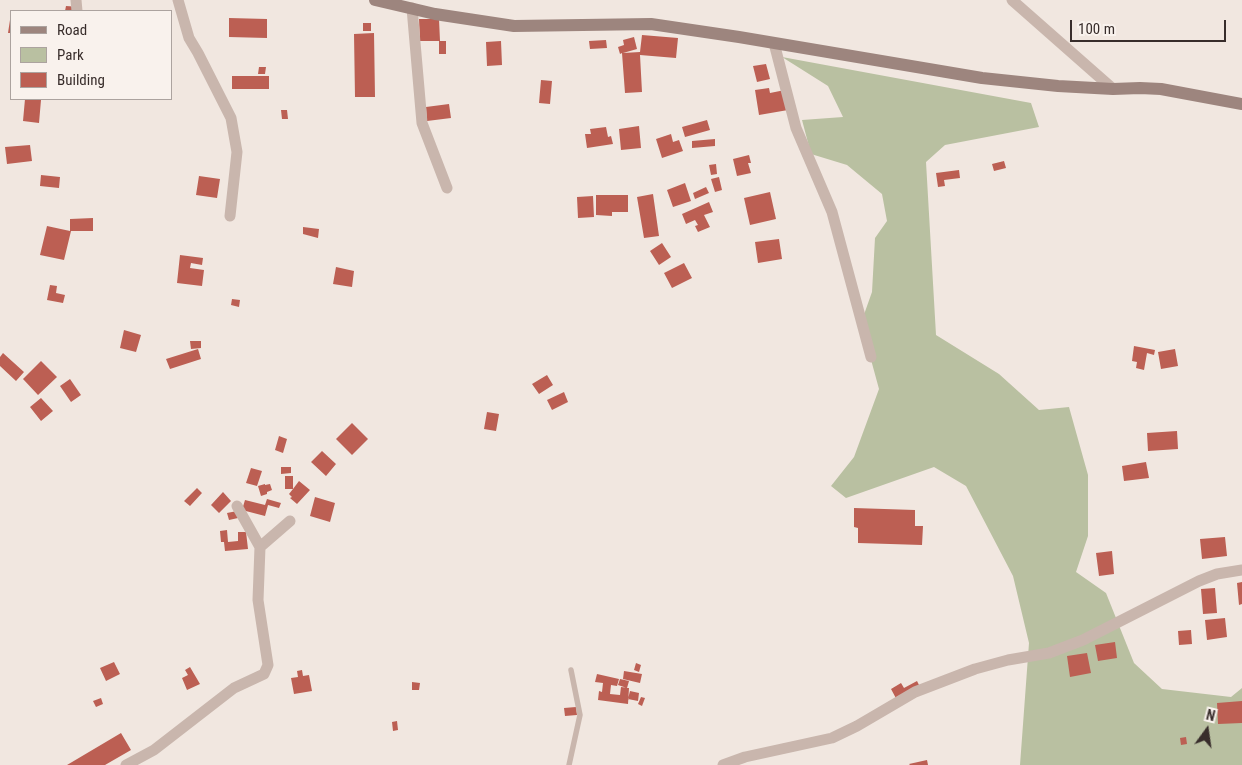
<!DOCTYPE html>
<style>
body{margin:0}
#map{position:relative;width:1242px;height:765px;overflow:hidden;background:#f1e7e0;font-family:"Roboto Condensed",sans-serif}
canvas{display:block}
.legend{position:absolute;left:10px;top:10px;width:162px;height:90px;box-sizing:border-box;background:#f9f2ed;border:1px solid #aca39f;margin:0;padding:6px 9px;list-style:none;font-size:15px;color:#382d2b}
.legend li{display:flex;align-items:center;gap:10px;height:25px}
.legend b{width:25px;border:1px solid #aca39f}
.north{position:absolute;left:1182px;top:705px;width:50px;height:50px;-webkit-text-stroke:4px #f9f2ed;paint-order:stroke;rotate:14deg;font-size:14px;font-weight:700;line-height:20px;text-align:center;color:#382d2b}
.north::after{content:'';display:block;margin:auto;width:18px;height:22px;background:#382d2b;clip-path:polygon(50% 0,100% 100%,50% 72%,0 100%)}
.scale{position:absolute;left:1070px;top:20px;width:156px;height:22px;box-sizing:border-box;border:2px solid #382d2b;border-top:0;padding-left:6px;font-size:15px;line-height:18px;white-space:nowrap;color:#382d2b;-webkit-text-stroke:4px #f9f2ed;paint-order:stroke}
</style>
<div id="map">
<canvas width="1242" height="765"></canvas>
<ul class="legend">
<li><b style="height:6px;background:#9d857e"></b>Road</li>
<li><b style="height:14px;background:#b9c0a1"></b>Park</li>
<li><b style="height:14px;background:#bc5f53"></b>Building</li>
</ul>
<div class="north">N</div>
<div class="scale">100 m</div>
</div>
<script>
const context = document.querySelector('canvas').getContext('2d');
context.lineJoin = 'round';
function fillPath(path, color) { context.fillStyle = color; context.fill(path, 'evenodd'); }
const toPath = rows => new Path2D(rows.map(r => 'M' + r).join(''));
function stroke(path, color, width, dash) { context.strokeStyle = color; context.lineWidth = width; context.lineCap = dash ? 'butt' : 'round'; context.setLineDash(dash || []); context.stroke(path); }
fillPath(toPath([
 [782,57,1031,103,1039,127,945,145,926,162,936,335,999,374,1039,410,1069,407,1088,475,1088,536,1076,572,1106,593,1134,663,1162,689,1231,697,1242,688,1242,765,1020,765,1029,643,1013,576,966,486,934,467,846,498,831,486,854,457,879,389,861,323,872,292,875,238,887,221,882,194,847,165,811,154,802,120,843,117,828,86]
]), '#b9c0a1');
fillPath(toPath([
 [66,6,80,7,80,11,65,11],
 [229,18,267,19,267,38,229,37],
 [419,19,439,19,440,41,446,41,446,54,439,54,439,41,420,41],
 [10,20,11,20,11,33,8,33],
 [363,23,371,23,371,31,363,31],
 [374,33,375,97,355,97,354,34],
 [642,35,678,38,676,58,640,55,642,92,625,93,622,53,620,54,618,47,624,45,623,40,634,37,637,49,623,53,640,52],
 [606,40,607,48,590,49,589,41],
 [501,41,502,65,487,66,486,42],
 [766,64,770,79,757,82,753,66],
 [259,67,266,67,265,74,258,74],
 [232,76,269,76,269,89,232,89],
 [541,80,552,81,550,104,539,103],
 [769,88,770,93,785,90,788,110,759,115,755,90],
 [25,99,41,100,39,123,23,121],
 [449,104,451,118,427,121,426,107],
 [281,110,287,110,288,119,282,119],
 [707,120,710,130,685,137,682,127],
 [639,126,641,148,621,150,619,129],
 [606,127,608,137,611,136,613,144,587,148,585,134,591,134,590,129],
 [671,134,673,142,679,140,683,151,662,158,656,139],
 [715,139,715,146,692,148,692,141],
 [30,145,32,161,7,164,5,147],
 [749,155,751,163,748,163,751,173,737,176,733,159],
 [1004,161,1006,168,994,171,992,164],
 [716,164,717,174,711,175,709,165],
 [959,170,960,178,944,180,945,186,938,187,936,173],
 [41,175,60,177,59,188,40,186],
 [199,176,220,179,217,198,196,195],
 [719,177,722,190,715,192,711,179],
 [685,183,691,201,673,207,667,190],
 [706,187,709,193,695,199,693,193],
 [770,192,776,219,750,225,744,198],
 [653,194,659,236,644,238,637,197],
 [596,195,628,195,628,212,612,212,612,216,596,215],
 [593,196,594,217,578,218,577,197],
 [709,202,713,212,704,215,710,227,698,232,695,226,698,225,695,220,686,224,682,214],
 [93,218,93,231,71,231,64,260,40,255,47,226,70,231,70,219],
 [303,227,319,229,318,238,303,234],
 [779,239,782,259,758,263,755,242],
 [662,243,671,257,659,265,650,251],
 [180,255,203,258,202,265,191,263,190,268,204,270,202,286,177,283],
 [684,263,692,278,672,288,664,273],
 [336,267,354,271,352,287,333,284],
 [50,285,57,286,56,293,65,295,63,303,47,300],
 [232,299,240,300,239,307,231,305],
 [124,330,141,335,136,352,120,348],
 [190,341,201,341,201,348,191,349],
 [1134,346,1155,350,1154,355,1147,353,1144,370,1136,368,1137,362,1132,361],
 [198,349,201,359,170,369,166,359],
 [1175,349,1178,366,1161,369,1158,352],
 [3,353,24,372,16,381,0,366,0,357],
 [41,361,57,377,38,395,23,379],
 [547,375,553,385,539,394,532,384],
 [70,379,81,395,71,402,60,386],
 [564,392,568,402,552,410,547,400],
 [41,398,53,411,41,421,30,407],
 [487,412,499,414,496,431,484,429],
 [352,423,368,439,352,455,336,439],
 [1177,431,1178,449,1148,451,1147,433],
 [279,436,287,439,283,453,275,450],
 [322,451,336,464,326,476,311,462],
 [1146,462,1149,478,1124,481,1122,466],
 [281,467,291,467,291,473,281,474],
 [251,468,262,471,257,486,246,483],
 [285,476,293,476,293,489,299,481,310,490,297,504,290,498,292,497,289,494,293,489,285,489],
 [265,484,265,485,270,484,272,490,267,492,267,494,261,496,258,486],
 [197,488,202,493,190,506,184,501],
 [223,492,231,501,219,513,211,505],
 [315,497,335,503,330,522,310,516],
 [267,499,281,503,279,508,268,505,265,516,242,510,245,500,265,505],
 [854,508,915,510,915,526,923,526,922,545,858,543,858,528,854,527],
 [237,511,238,518,229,520,227,513],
 [227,530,228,542,238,541,238,532,246,532,248,549,225,551,224,542,221,542,220,531],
 [1225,537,1227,556,1202,559,1200,539],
 [1112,551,1114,574,1099,576,1096,553],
 [1242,582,1242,604,1239,605,1237,583],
 [1215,588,1217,613,1203,614,1201,589],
 [1225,618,1227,637,1207,640,1205,620],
 [1191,630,1192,644,1179,645,1178,631],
 [1115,642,1117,658,1098,661,1095,645],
 [1087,653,1091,673,1070,677,1067,656],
 [114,662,120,674,106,681,100,668],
 [636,663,641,665,639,672,634,670],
 [190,667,200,684,187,690,182,678,188,675,185,670],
 [302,670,303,676,309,675,312,691,294,694,291,678,298,677,297,671],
 [624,671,642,674,640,683,623,679],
 [597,674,619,679,617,686,611,685,610,694,620,695,621,687,629,688,628,704,598,700,599,691,602,692,603,683,595,682],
 [620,679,629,681,627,688,618,685],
 [917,681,921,689,898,702,891,689,901,683,904,688],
 [412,682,420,683,419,690,412,690],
 [630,691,639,693,638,701,628,699],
 [641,697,645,698,642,706,638,704],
 [101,698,103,704,96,707,93,701],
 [1242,701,1242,723,1218,724,1217,703],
 [576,707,577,715,565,716,564,708],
 [397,721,398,730,393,731,392,722],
 [121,733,131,750,105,765,67,765],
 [1186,737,1187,744,1181,745,1180,738],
 [927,760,928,765,910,765,909,764]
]), '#bc5f53');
stroke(toPath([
 [569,765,580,715,571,670]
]), '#c9b6ad', 5.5);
stroke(toPath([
 [76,0,77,11],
 [178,0,189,38,198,53,231,118,237,152,230,216],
 [1012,0,1113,89],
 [412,8,422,123,447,188],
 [774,43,796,128,832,212,871,357],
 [260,547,290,521],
 [126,765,154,750,234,688,264,674,268,665,258,600,260,547,237,506],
 [723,765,745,757,832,738,857,726,915,692,975,669,1008,660,1049,653,1083,640,1199,581,1217,574,1242,570]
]), '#c9b6ad', 11);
stroke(toPath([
 [375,0,435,14,514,26,651,24,739,37,982,78,1058,86,1113,89,1140,88,1161,89,1242,104]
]), '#9d857e', 12);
</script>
